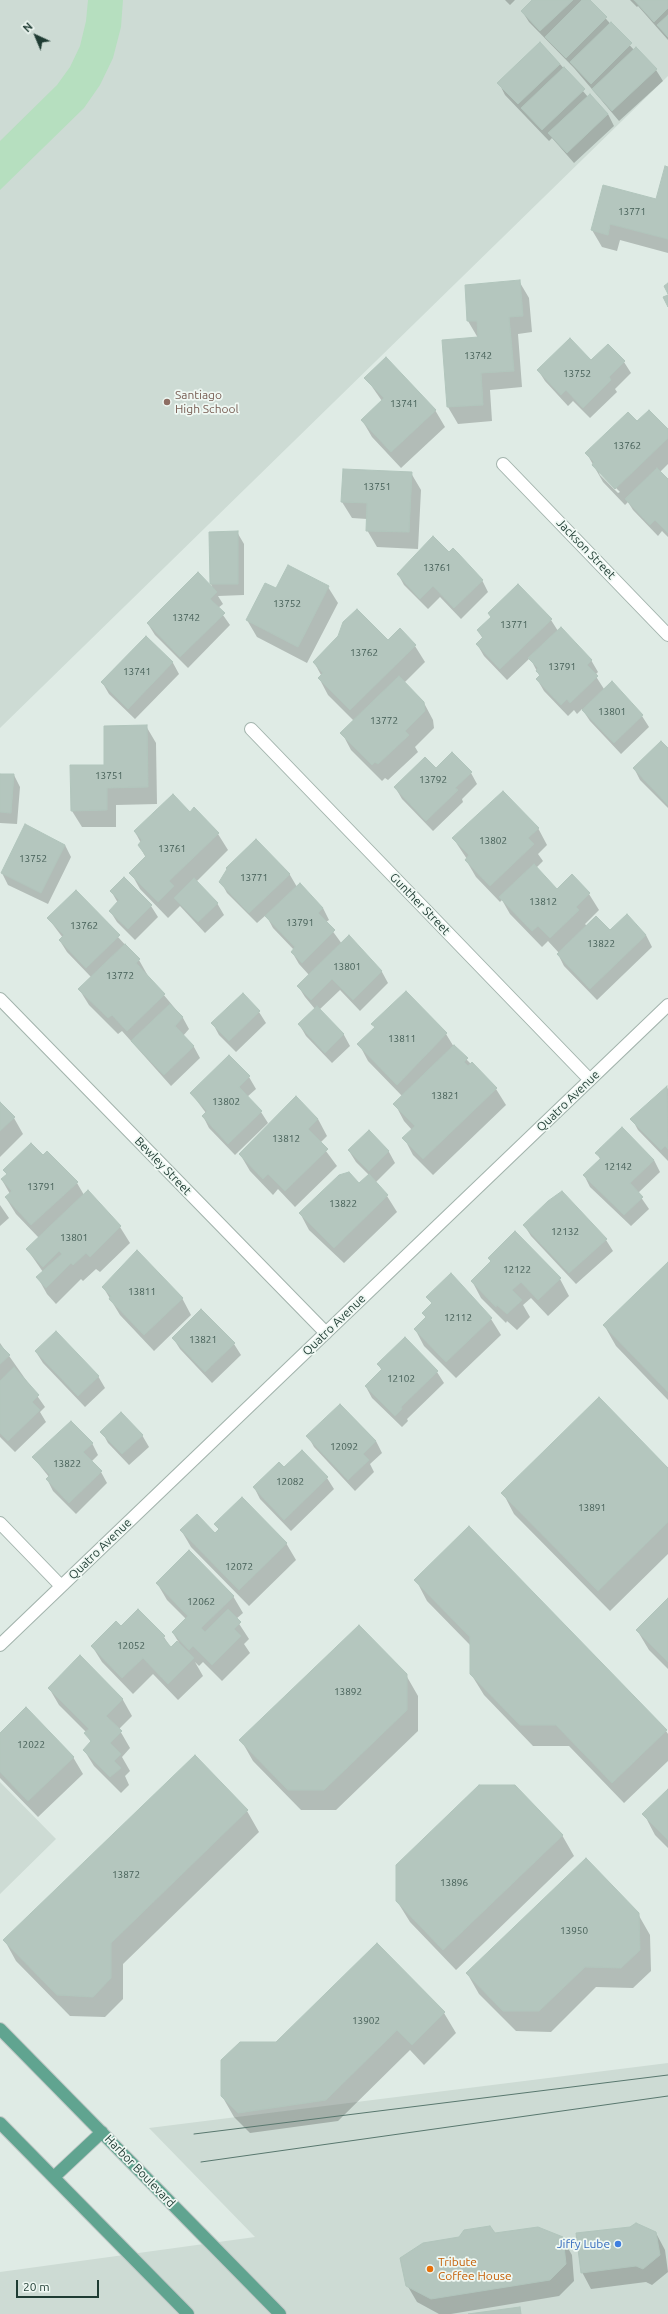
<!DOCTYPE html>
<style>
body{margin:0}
#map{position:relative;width:668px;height:2314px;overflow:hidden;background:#dfebe5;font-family:Ubuntu,sans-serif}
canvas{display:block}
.north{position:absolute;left:16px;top:16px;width:40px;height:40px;-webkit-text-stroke:3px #eff8f3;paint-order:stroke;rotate:316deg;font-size:11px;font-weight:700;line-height:16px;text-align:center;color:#1f3c33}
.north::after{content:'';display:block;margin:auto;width:14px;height:18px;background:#1f3c33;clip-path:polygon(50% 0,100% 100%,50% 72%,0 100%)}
.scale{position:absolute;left:16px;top:2280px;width:83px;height:18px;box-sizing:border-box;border:2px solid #1f3c33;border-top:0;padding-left:5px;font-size:12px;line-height:14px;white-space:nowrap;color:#1f3c33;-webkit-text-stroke:3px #eff8f3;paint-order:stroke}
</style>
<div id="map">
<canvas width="668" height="2314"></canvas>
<div class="north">N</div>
<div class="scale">20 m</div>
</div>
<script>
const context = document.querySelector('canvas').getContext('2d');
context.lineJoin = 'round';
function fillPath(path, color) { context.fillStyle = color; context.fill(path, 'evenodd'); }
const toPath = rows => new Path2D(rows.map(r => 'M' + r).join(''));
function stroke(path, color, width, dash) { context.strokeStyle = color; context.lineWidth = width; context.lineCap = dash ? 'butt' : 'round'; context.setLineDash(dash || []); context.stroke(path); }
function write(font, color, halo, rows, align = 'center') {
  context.font = font + ' Ubuntu,sans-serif'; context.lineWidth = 3.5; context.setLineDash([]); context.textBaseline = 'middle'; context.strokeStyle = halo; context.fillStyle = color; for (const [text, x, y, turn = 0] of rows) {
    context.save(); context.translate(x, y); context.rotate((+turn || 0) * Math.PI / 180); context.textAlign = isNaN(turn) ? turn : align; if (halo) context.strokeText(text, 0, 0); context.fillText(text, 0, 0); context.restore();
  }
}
fillPath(toPath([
 [0,0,668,0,668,76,0,728],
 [0,1782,56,1839,0,1894],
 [668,2063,668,2314,0,2314,0,2272,255,2237,149,2128]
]), '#cddbd4');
fillPath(toPath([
 [88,0,123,0,121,27,113,58,100,85,84,108,0,190,0,141,57,85,70,67,80,46,86,21]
]), '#b6dfbf');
fillPath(toPath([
 [505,0,515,0,510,5],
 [533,0,589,0,634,50,656,70,663,81,619,121,574,68,529,22,522,11],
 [630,0,668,0,668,40,638,6,637,7],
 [560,64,588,97,608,114,614,126,574,163,552,138,549,141,505,95,499,83],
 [668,168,668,253,620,240,617,251,602,247,592,230,657,200],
 [519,281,529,298,532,332,518,334,522,387,490,390,492,421,458,424,448,407,443,341,478,338,468,321,466,286],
 [608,345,624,362,631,373,615,389,617,392,590,418,573,401,568,406,545,381,538,370,591,361],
 [366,378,435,410,445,427,401,468,372,437,362,420,382,401],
 [637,422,668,431,668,464,660,472,668,480,668,537,662,531,658,536,633,510,628,502,625,505,603,482,587,454],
 [598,470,620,492,618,493,600,475],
 [411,473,421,490,418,549,377,547,367,530,367,519,352,518,342,502],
 [237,532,244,544,244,595,218,596,223,604,218,608,230,625,188,668,155,635,148,624,213,589,211,584,210,533],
 [453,550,482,580,488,592,461,619,440,597,428,609,404,585,398,574,449,553],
 [328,587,338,603,307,663,257,637,247,620,276,590],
 [551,620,558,631,591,660,598,672,595,675,604,689,612,682,642,716,649,727,621,754,590,721,582,709,577,714,574,710,568,716,544,691,537,679,540,677,530,658,507,680,484,656,477,644,483,639,478,631],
 [146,637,173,663,179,674,135,719,109,694,102,682],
 [388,642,415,646,425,662,404,683,424,703,433,720,434,728,415,747,418,752,388,780,385,778,382,781,351,750,342,733,354,721,328,695,319,678,321,675,314,662],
 [146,726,156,743,157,804,116,805,116,827,82,827,72,811,105,766],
 [668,749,668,808,640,780,634,768],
 [436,769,471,773,477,784,462,799,463,802,433,831,402,799,395,787],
 [0,775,14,775,20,787,17,824,0,823],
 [194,809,218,834,228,850,196,882,217,903,224,915,205,933,180,906,168,918,140,889,131,873,146,858,139,845,141,843,135,832,190,813],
 [538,828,547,845,538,854,543,861,536,868,557,890,572,876,589,894,599,910,585,924,587,926,610,932,627,916,646,935,652,947,597,1000,564,966,558,954,559,953,548,941,542,947,510,914,502,900,500,902,476,877,466,860,467,859,453,838],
 [256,840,290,875,297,887,323,908,329,920,326,922,342,944,349,936,382,972,388,983,360,1011,340,990,319,1010,344,1035,350,1046,332,1063,306,1036,299,1024,315,1009,305,997,298,986,309,975,299,964,292,952,294,950,273,928,266,915,257,923,227,893,221,882],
 [65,845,71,857,48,904,8,885,2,873],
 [76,891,139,960,148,976,183,1018,189,1029,183,1036,194,1047,200,1058,171,1086,122,1031,118,1034,89,1005,79,989,91,977,67,952,60,941,63,938,48,918],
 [111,891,151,906,158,917,135,940,117,922,110,911,118,903],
 [406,992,446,1034,454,1047,496,1089,506,1105,433,1175,413,1155,404,1138,412,1130,404,1121,395,1104,403,1097,368,1061,359,1044,375,1028,373,1024],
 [259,1012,266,1023,236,1052,219,1035,213,1024],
 [249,1077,256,1089,247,1097,261,1112,268,1123,235,1155,209,1128,203,1116,206,1113,191,1093],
 [667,1088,668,1089,668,1161,638,1130,632,1119],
 [0,1103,14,1118,23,1134,0,1157],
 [318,1119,327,1136,320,1143,337,1166,295,1207,278,1189,273,1195,250,1171,240,1154],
 [369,1131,389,1152,395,1163,375,1183,387,1196,397,1212,344,1263,309,1230,300,1213,359,1184,369,1175,356,1162,349,1151],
 [47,1152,77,1183,84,1195,88,1191,120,1227,130,1243,100,1272,96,1269,83,1281,81,1279,56,1304,47,1294,38,1278,43,1272,27,1249,39,1238,16,1214,6,1198,10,1194,2,1180,7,1175,5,1170,42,1157],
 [597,1153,654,1160,660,1172,638,1193,649,1209,631,1226,590,1187,584,1175,600,1159],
 [562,1193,606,1240,613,1251,576,1284,531,1236,524,1225],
 [0,1205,9,1218,0,1226],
 [489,1258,560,1279,569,1296,548,1316,531,1298,523,1305,530,1317,517,1330,507,1321,506,1323,481,1298,472,1281,491,1262],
 [668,1263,668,1400,616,1346,604,1325],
 [451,1275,491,1319,501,1335,456,1378,424,1346,415,1329,426,1318,423,1313,432,1304,428,1297],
 [103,1287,182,1298,191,1315,154,1351,120,1315],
 [173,1338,234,1344,241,1355,212,1383,180,1349],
 [0,1343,45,1407,40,1412,46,1422,15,1452,0,1437],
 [36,1352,98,1376,105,1388,85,1407,43,1363],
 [378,1364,437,1372,444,1383,407,1419,408,1421,402,1427,372,1398,366,1387,382,1371],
 [340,1405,376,1441,382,1453,370,1464,374,1472,355,1491,314,1447,308,1436],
 [102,1432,142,1435,149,1447,129,1465,108,1443],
 [92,1443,98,1455,91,1462,101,1472,107,1483,76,1514,53,1491,47,1479,49,1477,33,1457],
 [301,1451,327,1478,334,1489,291,1531,260,1499,254,1487,284,1468],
 [668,1469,668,1554,610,1611,514,1514,503,1493],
 [216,1524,286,1543,296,1560,249,1606,191,1547,181,1530,215,1534,219,1530],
 [416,1580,666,1731,668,1734,668,1761,624,1803,569,1746,533,1746,484,1695,471,1674,471,1646,427,1601],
 [157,1583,233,1596,243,1613,236,1619,249,1639,244,1644,250,1653,222,1681,203,1662,199,1666,195,1662,203,1676,178,1700,153,1674,133,1694,102,1662,92,1646,120,1627,138,1610,164,1637,171,1648,181,1646,173,1633,186,1619,167,1600],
 [668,1599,668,1669,649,1650,637,1630],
 [80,1657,123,1700,132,1716,119,1729,130,1748,122,1757,130,1771,125,1776,129,1785,121,1793,94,1766,84,1750,91,1743,86,1732,59,1705,49,1688],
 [406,1675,418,1696,418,1731,336,1810,301,1810,253,1761,241,1740],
 [0,1734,73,1757,83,1774,38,1817,0,1778],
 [668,1790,668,1848,655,1835,644,1814],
 [247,1811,259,1832,123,1964,123,1999,105,2017,70,2016,16,1961,5,1941],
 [562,1835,574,1856,456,1970,410,1922,397,1901],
 [638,1914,650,1935,651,1971,633,1988,596,1987,551,2032,516,2031,479,1994,467,1973],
 [444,2013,456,2033,424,2065,410,2050,338,2121,250,2133,234,2117,222,2096,276,2043],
 [656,2233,665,2250,668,2272,652,2285,646,2282,591,2289,582,2272],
 [495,2234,562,2238,572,2255,574,2281,559,2296,451,2314,439,2314,417,2302,407,2285]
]), '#0003');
const building = toPath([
 [532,0,573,0,540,31,521,11,532,0],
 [582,0,590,0,607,17,566,58,545,37,582,0],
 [634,0,668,0,668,8,654,22,634,0],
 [668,15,668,37,657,25,668,15],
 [611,22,632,43,591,84,570,62,611,22],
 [540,42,560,64,518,104,497,83,540,42],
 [636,47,657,69,612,111,592,89,636,47],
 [564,67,585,89,542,130,521,108,564,67],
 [590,94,608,114,567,153,548,133,590,94],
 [665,166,668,167,668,239,610,224,608,235,591,230,603,185,656,199,665,166],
 [520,280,523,316,509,317,514,371,481,373,483,405,447,407,442,340,478,337,477,321,467,321,465,285,520,280],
 [668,283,668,294,664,286,668,283],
 [668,295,668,307,663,297,668,295],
 [570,338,591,360,608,344,625,361,609,377,611,380,583,408,566,390,561,395,537,370,570,338],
 [386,357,436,410,391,452,361,420,384,398,364,378,386,357],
 [649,410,668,429,668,438,615,489,592,465,594,462,585,453,628,412,637,421,649,410],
 [657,468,668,479,668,533,655,520,650,525,625,499,657,468],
 [343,469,412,472,409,532,366,531,367,503,341,502,343,469],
 [238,531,238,584,210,584,209,532,238,531],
 [433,536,449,552,453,548,458,553,483,580,454,608,433,586,420,599,397,574,433,536],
 [288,565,329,586,298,647,246,620,265,583,276,588,288,565],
 [198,572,217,592,210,599,225,613,180,657,147,623,198,572],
 [518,584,552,619,500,669,476,644,483,637,477,630,491,617,488,613,518,584],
 [357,609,388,640,400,628,416,645,350,710,318,678,323,673,313,662,338,636,343,622,357,609],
 [561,627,592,660,587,665,598,676,570,703,567,699,561,705,536,679,540,675,536,671,538,668,528,658,561,627],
 [146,636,173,662,128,709,101,682,146,636],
 [399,676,424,702,425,711,405,731,409,735,378,764,375,762,372,765,340,733,399,676],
 [612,681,643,715,614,743,582,710,612,681],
 [147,725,148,787,107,788,107,810,71,811,70,765,104,765,104,726,147,725],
 [661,741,668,748,668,805,633,768,661,741],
 [452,752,472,772,455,788,458,790,426,821,394,787,425,757,436,768,452,752],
 [0,774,14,774,11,813,0,812,0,774],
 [503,791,539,828,528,838,534,844,490,886,465,860,469,855,452,838,503,791],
 [173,794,190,812,194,807,219,833,169,881,174,886,158,902,129,873,146,856,138,845,142,840,134,831,173,794],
 [25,824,65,845,41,893,1,873,25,824],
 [256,839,290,874,249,913,219,882,227,869,226,868,256,839],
 [534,864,557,889,572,874,590,893,576,907,579,910,550,938,538,926,532,931,499,897,534,864],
 [124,877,152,905,128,929,109,911,119,900,110,891,124,877],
 [194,878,218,903,198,922,174,898,194,878],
 [300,883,323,908,318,913,335,930,302,963,291,952,295,947,265,916,300,883],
 [76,890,120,935,86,968,59,940,64,935,47,918,76,890],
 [627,914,646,935,590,989,557,954,596,916,610,930,627,914],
 [349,935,382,971,353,1000,332,979,311,1000,297,986,349,935],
 [125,944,140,959,136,963,165,994,127,1031,112,1015,108,1018,78,989,125,944],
 [406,991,447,1033,397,1085,357,1044,375,1027,371,1024,406,991],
 [243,993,260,1011,229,1041,211,1023,243,993],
 [170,1004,183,1017,175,1026,194,1046,164,1075,131,1041,170,1004],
 [317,1006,344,1034,325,1053,298,1024,317,1006],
 [454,1045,468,1058,464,1062,468,1066,472,1062,497,1088,423,1159,402,1138,415,1126,393,1104,454,1045],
 [229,1055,250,1076,239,1087,262,1111,228,1144,202,1116,207,1111,190,1093,229,1055],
 [667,1086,668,1149,665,1146,661,1150,630,1119,667,1086],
 [296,1096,318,1119,308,1129,328,1149,285,1191,268,1174,263,1179,239,1154,296,1096],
 [0,1102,15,1117,0,1131,0,1102],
 [622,1127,654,1160,630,1183,643,1197,624,1215,583,1175,601,1158,595,1153,622,1127],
 [369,1130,389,1151,369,1171,348,1150,369,1130],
 [31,1143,43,1155,47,1151,78,1182,31,1225,5,1197,12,1191,1,1179,7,1174,3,1170,31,1143],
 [349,1172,359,1183,369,1174,388,1195,334,1248,299,1213,339,1175,349,1172],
 [88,1190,121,1226,90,1257,86,1253,73,1265,71,1263,46,1288,36,1277,62,1254,59,1251,43,1267,26,1249,88,1190],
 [562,1191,607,1239,569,1273,523,1225,548,1201,562,1191],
 [515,1231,561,1278,538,1300,521,1282,512,1290,522,1300,507,1314,497,1305,496,1307,471,1281,491,1261,488,1258,515,1231],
 [137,1250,183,1298,144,1335,109,1299,111,1296,102,1287,137,1250],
 [668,1262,668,1392,603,1325,668,1262],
 [451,1273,492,1318,446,1362,414,1329,426,1317,422,1313,432,1303,426,1297,451,1273],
 [201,1309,235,1343,205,1372,172,1338,201,1309],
 [56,1331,99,1376,78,1396,35,1351,56,1331],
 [405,1337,438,1371,401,1407,402,1409,395,1416,365,1386,382,1369,377,1364,405,1337],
 [0,1345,10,1355,0,1364,0,1345],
 [14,1367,39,1395,32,1402,40,1410,8,1441,0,1433,0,1381,14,1367],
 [599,1397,668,1468,668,1522,598,1591,501,1493,599,1397],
 [340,1404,376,1441,363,1454,369,1460,348,1480,306,1436,340,1404],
 [121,1412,143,1435,122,1454,100,1432,121,1412],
 [71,1421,93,1443,83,1452,102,1471,69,1503,46,1479,50,1475,32,1457,71,1421],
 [302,1450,328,1477,284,1520,253,1487,279,1462,284,1467,302,1450],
 [242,1497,287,1543,239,1590,180,1530,197,1514,215,1533,219,1529,214,1524,242,1497],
 [469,1526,667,1730,612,1783,556,1725,520,1725,470,1674,470,1637,414,1580,469,1526],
 [189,1550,234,1596,201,1628,205,1632,228,1609,241,1622,234,1629,241,1636,212,1665,193,1646,189,1650,172,1632,188,1616,156,1583,189,1550],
 [668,1598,668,1662,636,1630,668,1598],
 [138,1609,165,1636,163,1638,171,1647,177,1641,194,1658,168,1684,143,1658,122,1678,91,1646,116,1621,121,1626,138,1609],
 [359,1625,407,1674,407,1710,324,1790,288,1790,239,1740,359,1625],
 [80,1655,123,1699,106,1716,122,1731,110,1743,121,1754,114,1761,121,1768,110,1777,83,1750,91,1741,84,1733,89,1729,48,1688,80,1655],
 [26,1707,74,1757,28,1801,0,1772,0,1733,26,1707],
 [195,1755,248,1810,111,1943,111,1978,93,1997,57,1995,3,1940,195,1755],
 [479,1785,515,1785,563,1835,443,1950,396,1901,396,1865,479,1785],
 [668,1789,668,1840,642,1814,668,1789],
 [586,1858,639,1913,640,1950,621,1968,585,1967,539,2011,503,2011,466,1973,586,1858],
 [377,1943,445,2012,412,2045,397,2030,326,2100,238,2113,221,2096,221,2060,240,2042,276,2042,377,1943],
 [636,2223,656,2232,660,2255,643,2269,636,2266,581,2273,576,2233,630,2227,636,2223],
 [490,2226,495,2233,538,2227,563,2237,566,2264,550,2280,431,2299,406,2286,400,2258,423,2243,459,2237,464,2230,490,2226],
 [520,2307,521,2314,468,2314,520,2307]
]);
fillPath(building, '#b4c6be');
stroke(building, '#b1c5bc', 1);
const minor = toPath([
 [503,464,668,635],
 [251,729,590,1080],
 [0,999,326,1333],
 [0,1523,61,1586],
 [0,1645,668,1005]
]);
const primary = toPath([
 [0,2029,280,2314],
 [0,2123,188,2314],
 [54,2177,102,2132]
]);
stroke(minor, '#a2b3ac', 14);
stroke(primary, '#c0c8c6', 14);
stroke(minor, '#fff', 12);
stroke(primary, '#60a490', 12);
stroke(toPath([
 [194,2134,668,2075],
 [201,2162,668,2096]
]), '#59786f', 1);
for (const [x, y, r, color] of [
 [167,402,4,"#8d6e63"],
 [618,2244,4,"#3f7fe0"],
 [430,2269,4,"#e8710a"]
]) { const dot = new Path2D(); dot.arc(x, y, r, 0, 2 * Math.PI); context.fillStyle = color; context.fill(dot); stroke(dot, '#eff8f3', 1.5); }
write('10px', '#445e56', null, [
 ["13771",632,212],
 ["13742",478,356],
 ["13752",577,374],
 ["13741",404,404],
 ["13762",627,446],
 ["13751",377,487],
 ["13761",437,568],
 ["13752",287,604],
 ["13742",186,618],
 ["13771",514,625],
 ["13762",364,653],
 ["13791",562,667],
 ["13741",137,672],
 ["13801",612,712],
 ["13772",384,721],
 ["13751",109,776],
 ["13792",433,780],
 ["13802",493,841],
 ["13761",172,849],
 ["13752",33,859],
 ["13771",254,878],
 ["13812",543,902],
 ["13791",300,923],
 ["13762",84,926],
 ["13822",601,944],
 ["13801",347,967],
 ["13772",120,976],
 ["13811",402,1039],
 ["13821",445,1096],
 ["13802",226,1102],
 ["13812",286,1139],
 ["12142",618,1167],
 ["13791",41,1187],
 ["13822",343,1204],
 ["12132",565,1232],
 ["13801",74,1238],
 ["12122",517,1270],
 ["13811",142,1292],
 ["12112",458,1318],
 ["13821",203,1340],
 ["12102",401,1379],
 ["12092",344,1447],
 ["13822",67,1464],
 ["12082",290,1482],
 ["13891",592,1508],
 ["12072",239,1567],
 ["12062",201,1602],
 ["12052",131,1646],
 ["13892",348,1692],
 ["12022",31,1745],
 ["13872",126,1875],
 ["13896",454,1883],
 ["13950",574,1931],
 ["13902",366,2021]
]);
write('12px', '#785e54', '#eff8f3', [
 ["Santiago",175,395],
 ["High School",175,409]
], 'left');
write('12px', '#1f3c33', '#eff8f3', [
 ["Jackson Street",586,549,46],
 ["Gunther Street",420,904,46],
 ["Quatro Avenue",568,1101,-44],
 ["Bewley Street",163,1166,46],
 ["Quatro Avenue",334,1325,-44],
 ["Quatro Avenue",100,1549,-44],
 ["Harbor Boulevard",140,2171,46]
]);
write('12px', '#366cbe', '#eff8f3', [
 ["Jiffy Lube",610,2244]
], 'right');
write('12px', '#c56008', '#eff8f3', [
 ["Tribute",438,2262],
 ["Coffee House",438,2276]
], 'left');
</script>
